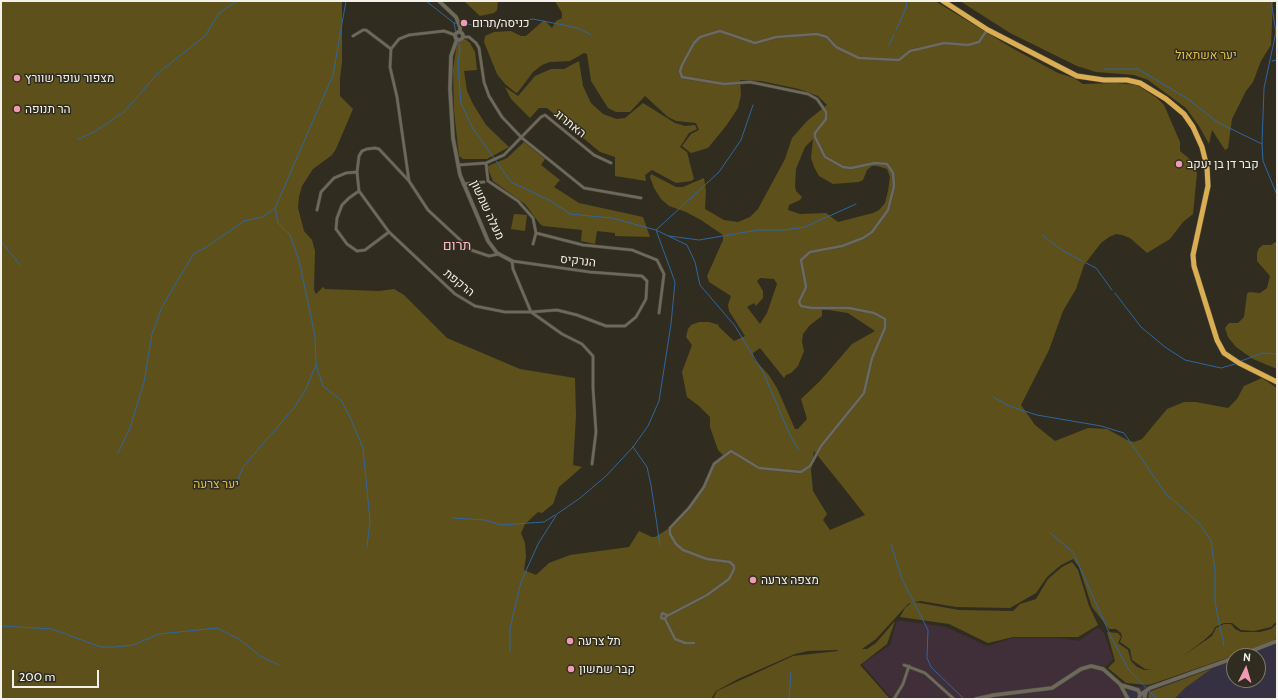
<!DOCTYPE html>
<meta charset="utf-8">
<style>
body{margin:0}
#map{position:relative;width:1278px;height:700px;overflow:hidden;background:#302d20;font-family:Cabin,sans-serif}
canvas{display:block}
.frame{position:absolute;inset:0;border:2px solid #f3f1e9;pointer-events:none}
.north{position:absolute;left:1226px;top:648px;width:40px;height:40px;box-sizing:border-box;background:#302d20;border:1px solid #7e7b70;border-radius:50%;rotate:5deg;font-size:11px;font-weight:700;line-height:16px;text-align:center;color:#f3f1e9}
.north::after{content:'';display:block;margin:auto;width:14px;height:18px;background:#f19ab3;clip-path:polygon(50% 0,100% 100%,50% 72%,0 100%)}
.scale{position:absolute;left:12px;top:670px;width:87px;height:18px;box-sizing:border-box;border:2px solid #f3f1e9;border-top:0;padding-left:5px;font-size:12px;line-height:14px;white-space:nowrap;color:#f3f1e9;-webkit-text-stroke:3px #302d20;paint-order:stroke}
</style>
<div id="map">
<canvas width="1278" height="700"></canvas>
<div class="frame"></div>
<div class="north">N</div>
<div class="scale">200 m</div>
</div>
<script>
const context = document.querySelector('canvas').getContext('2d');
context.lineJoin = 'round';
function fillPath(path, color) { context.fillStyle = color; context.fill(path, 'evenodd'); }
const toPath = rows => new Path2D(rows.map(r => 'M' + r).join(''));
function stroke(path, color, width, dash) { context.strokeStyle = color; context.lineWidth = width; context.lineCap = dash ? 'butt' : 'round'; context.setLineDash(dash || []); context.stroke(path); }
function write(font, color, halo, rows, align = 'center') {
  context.font = font + ' Cabin,Heebo,sans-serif'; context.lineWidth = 3; context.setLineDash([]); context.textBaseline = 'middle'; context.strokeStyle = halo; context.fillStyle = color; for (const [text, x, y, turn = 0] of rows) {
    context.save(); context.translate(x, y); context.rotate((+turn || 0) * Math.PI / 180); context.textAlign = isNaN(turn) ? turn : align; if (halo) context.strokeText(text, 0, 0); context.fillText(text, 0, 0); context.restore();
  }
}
fillPath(toPath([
 [1271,643,1277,643,1277,699,1128,699,1126,693,1127,690,1133,687,1149,686],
 [1234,656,1258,656,1258,680,1234,680]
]), '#363142');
fillPath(toPath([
 [897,620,946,627,987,646,1013,638,1059,638,1079,641,1098,627,1104,633,1113,659,1102,670,1123,690,1128,699,892,699,862,664,890,645]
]), '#402e38');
fillPath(toPath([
 [1,1,342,1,342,62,340,78,340,96,353,109,336,149,332,155,313,169,302,186,299,197,298,208,304,231,312,240,315,251,314,290,316,294,323,287,325,289,379,291,394,289,404,295,447,338,520,369,575,378,576,416,573,465,582,467,559,487,553,504,542,513,538,512,525,524,521,533,525,543,526,556,524,570,536,575,549,563,570,555,629,547,639,531,652,537,655,537,671,527,689,510,714,466,723,455,718,450,710,427,710,417,699,406,687,397,682,372,692,345,686,337,688,329,691,325,699,322,709,322,719,325,718,326,734,341,745,336,729,311,728,305,731,296,709,282,707,276,723,240,723,235,701,220,686,212,669,206,661,199,654,188,650,177,651,174,676,187,683,187,704,178,706,191,705,209,724,220,738,222,750,217,758,209,785,159,792,138,807,121,827,105,818,96,799,89,761,81,740,80,741,95,738,108,726,126,708,148,691,153,682,146,691,134,699,130,696,123,676,121,668,117,645,96,630,112,616,112,608,108,591,81,587,54,584,53,570,61,550,62,542,65,533,72,518,92,516,93,505,84,497,74,484,42,485,36,494,32,511,31,521,36,526,36,544,20,552,28,556,21,562,18,562,13,555,1,935,1,1012,48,1058,73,1074,78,1083,84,1116,83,1137,85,1157,98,1164,105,1180,142,1180,151,1192,161,1197,173,1193,214,1183,222,1170,239,1147,253,1130,238,1122,235,1116,234,1109,237,1101,243,1084,265,1076,289,1063,311,1049,350,1021,405,1035,425,1055,441,1088,428,1107,429,1127,440,1134,442,1142,439,1167,409,1184,402,1196,402,1228,408,1237,399,1244,386,1262,378,1277,388,1277,621,1271,627,1254,631,1241,630,1232,623,1224,623,1215,627,1212,633,1203,641,1183,656,1212,636,1216,628,1224,624,1231,624,1235,629,1241,632,1260,632,1271,629,1277,624,1277,636,1273,642,1155,683,1148,685,1126,683,1108,668,1115,661,1107,632,1118,633,1121,637,1118,643,1128,650,1131,661,1137,667,1144,670,1152,669,1145,669,1132,660,1130,649,1120,642,1122,637,1121,633,1116,629,1109,629,1092,607,1079,567,1073,559,1061,565,1047,577,1036,593,1010,608,956,607,921,601,914,602,959,610,1013,611,1020,604,1036,599,1048,579,1062,567,1072,562,1078,570,1089,606,1098,625,1078,637,1013,637,988,643,949,624,900,617,905,608,911,603,908,604,876,639,862,649,867,649,876,643,895,621,887,644,860,665,890,699,716,699,714,697,717,691,793,656,838,651,837,650,808,651,795,654,738,679,716,691,711,699,1,699],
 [813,139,811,158,814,167,819,176,833,184,859,182,863,180,867,170,872,166,877,166,887,169,890,177,888,191,885,203,879,210,873,213,838,222,826,213,800,214,788,210,789,205,800,200,802,197,796,191,795,186,796,169,805,147],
 [760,278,774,279,777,284,767,313,760,324,747,307,754,303,756,306,763,298,763,291,757,281],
 [822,309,848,313,875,331,852,344,820,381,801,399,807,419,798,429,795,429,777,388,768,374,754,359,753,353,760,348,784,378,786,375,791,373,798,366,804,351,802,342,803,334,810,325,822,316],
 [814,451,843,487,865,515,830,530,823,520,827,514,813,491,811,470],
 [464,1,498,1,497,10,494,13,480,16],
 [960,1,1273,1,1271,45,1261,61,1253,82,1246,91,1232,119,1228,148,1225,150,1212,130,1209,144,1199,126,1186,108,1148,80,1134,75,1096,72,1077,66,1010,33],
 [465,39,470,43,475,52,477,70,464,71,467,91,473,104,486,125,509,147,487,159,463,159,459,156,454,111,453,69,457,43],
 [579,61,583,86,591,103,603,114,617,119,625,118,643,103,675,123,685,126,695,125,697,129,689,133,680,147,687,152,694,179,691,181,676,183,652,170,645,175,646,181,615,176,615,157,600,152,547,108,539,108,530,118,511,99,505,87,518,96,535,76,551,69,564,69],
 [524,142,545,159,541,165,560,180,554,187,579,203,643,217,650,237,615,236,615,233,597,231,595,244,581,241,582,230,543,226,540,224,525,204,493,181,488,169,488,166,507,158],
 [514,214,527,215,525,231,511,229],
 [1277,241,1277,369,1253,359,1236,347,1228,337,1225,328,1229,323,1238,323,1244,317,1247,294,1249,292,1260,293,1267,288,1270,276,1257,261,1257,253,1259,248,1263,245,1271,245],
 [1211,669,1185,688,1174,699,1148,699,1149,692]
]), '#5e501a');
stroke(toPath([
 [346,1,333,75,275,208,278,223,290,235,299,260,315,336,316,365,323,386,341,400,350,417,363,448,370,521,367,547],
 [426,1,454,23,457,37],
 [1271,1,1276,32,1264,88,1262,144,1263,161,1277,195],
 [454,23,494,27,533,19,578,28,591,35],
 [896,30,906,8,907,1],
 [458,40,460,49,458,65,461,103,472,127,511,182,551,201,570,214,612,218,656,230,687,245,695,262,700,285,735,326,763,372,791,437,799,450],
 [889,46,894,34],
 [1272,61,1277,60],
 [1104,69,1138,69,1188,99,1217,122,1262,144],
 [78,139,94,132,124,112,158,73,205,36,219,13,237,1],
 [1042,235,1062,250,1082,261],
 [669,236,699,240,758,230,784,230,805,227,856,204],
 [1,241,20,265],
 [1086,263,1096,268,1112,290],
 [1115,293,1141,327,1165,347,1185,360,1221,368,1235,364],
 [1241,361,1263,353,1277,354],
 [993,397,1009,406,1037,415,1101,426,1124,433,1166,494,1200,524,1211,541,1215,571,1215,602,1224,646],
 [633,447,647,467,651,485,660,545],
 [118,453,130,428,144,382,152,334,162,307,194,253,205,248,244,221,263,217,275,208],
 [237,482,243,467,293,409,305,391,316,365],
 [453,518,485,520,501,525,544,522,555,515],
 [1050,533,1073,552,1111,637,1129,670,1157,699],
 [891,544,902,579,928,630,927,658,931,667,964,699],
 [1,626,52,629,101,647,115,647,133,645,159,634,217,628,239,639,260,656,279,665],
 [510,651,510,628,521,582,538,544,557,514,580,498,606,476,633,447,648,426,659,401,671,324,675,282,656,230,719,172,741,140,753,105],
 [721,698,721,699],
 [789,699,791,672]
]), '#2e66a0', 1);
const street = toPath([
 [455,35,444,31,409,35,399,39,391,49,390,67,397,97,409,181,428,210,471,250,489,256,499,254],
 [353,36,363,30,366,30,391,49],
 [463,37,469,37,476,43,479,48,484,82,489,96,502,117,522,138,584,188,641,198],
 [486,163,488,181,518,201,533,218,536,233,533,244],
 [458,165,486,163,504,155,541,117,545,115,594,155,611,163],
 [409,181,379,149,375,148,367,149,362,151,359,156,357,172,359,191,389,232,455,294,475,306,505,312,531,312,557,310,577,315,606,326,625,326,636,317,646,299,647,281,642,276,590,272,512,261,513,269,531,312,562,334,582,344,593,356,593,388,596,432,592,464],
 [463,184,484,182],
 [359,191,349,198,342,205,337,218,336,229,347,244,357,251,365,250,389,232],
 [317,210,321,192,334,178,346,173,357,172],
 [536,233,583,245,632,250,657,260,664,274,659,313],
 [667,616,707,595,729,579,734,569,734,566,730,562,707,559,683,550,676,544,670,534,670,528,689,508,704,487,714,464,731,451,759,468,801,472,810,466,821,446,864,393,872,358,885,328,885,319,874,313,849,308,812,308,801,306,799,302,806,287,801,260,810,252,842,246,863,238,872,232,888,210,894,186,893,173,887,164,875,163,851,168,843,167,825,157,815,137,815,133,826,119,826,112,817,99,808,94,760,84,750,82,724,84,682,77,680,71,682,65,694,43,700,37,720,31,755,43,776,37,817,34,827,37,836,47,859,58,899,60,910,51,919,49,944,43,968,45,979,42,987,30],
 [665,619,667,615,662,613,661,618,665,619,675,639,685,643,694,643],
 [904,665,925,673,954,699],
 [894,699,903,684,909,666]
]);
const secondary = toPath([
 [439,1,456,17,460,27,460,32],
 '455 36a4 4 0 1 1 8 0a4 4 0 1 1-8 0Z',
 [457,39,451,56,450,89,453,138,460,175,488,241,497,253,512,261],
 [1238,656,1277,641],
 [1121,685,1138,690,1140,694,1139,699],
 [1140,695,1150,688,1234,658],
 [976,699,994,695,1052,688,1081,669,1091,666,1103,669,1120,684,1128,699],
 [1144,699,1146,691]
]);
const highway = toPath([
 [943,1,988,30,1077,76,1104,80,1127,80,1140,83,1166,99,1184,114,1193,127,1202,147,1207,167,1208,186,1193,255,1194,266,1217,340,1224,353,1239,363,1277,382]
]);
stroke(street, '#4d4a3f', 3.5);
stroke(secondary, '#4d4a3f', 4.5);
stroke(highway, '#4d4a3f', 6);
stroke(street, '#6d695b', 2.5);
stroke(secondary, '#6d695b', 3.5);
stroke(highway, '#daae51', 5);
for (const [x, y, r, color] of [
 [464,23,4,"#f19ab3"],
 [17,78,4,"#f19ab3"],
 [17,109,4,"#f19ab3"],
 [1179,164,4,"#f19ab3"],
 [753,580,4,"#f19ab3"],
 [570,641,4,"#f19ab3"],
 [571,669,4,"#f19ab3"]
]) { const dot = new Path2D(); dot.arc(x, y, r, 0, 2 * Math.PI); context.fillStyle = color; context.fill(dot); stroke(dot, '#302d20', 1.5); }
write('12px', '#f3f1e9', '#302d20', [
 ["כניסה/תרום",472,23],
 ["מצפור עופר שוורץ",25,78],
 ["הר תנופה",25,109],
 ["קבר דן בן יעקב",1187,164],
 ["מצפה צרעה",761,580],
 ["תל צרעה",578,641],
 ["קבר שמשון",579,669]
], 'left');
write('12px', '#dfbf47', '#302d20', [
 ["יער אשתאול",1206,55],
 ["יער צרעה",216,484]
]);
write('12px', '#f3f1e9', '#302d20', [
 ["האתרוג",570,124,39],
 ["מעלה שמשון",487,210,65],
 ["הנרקיס",578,261,6],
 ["הרקפת",459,283,39]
]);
write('14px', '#f8b6c7', '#302d20', [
 ["תרום",457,246]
]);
</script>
